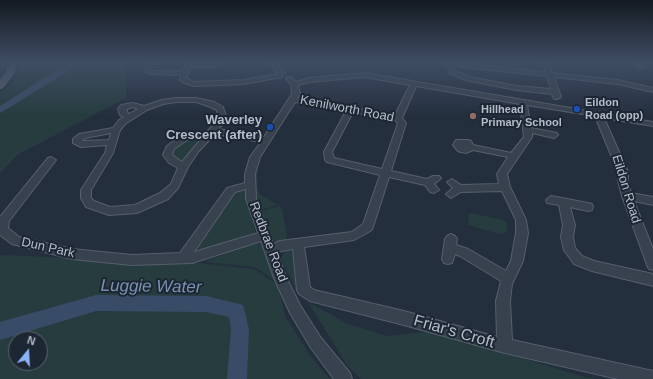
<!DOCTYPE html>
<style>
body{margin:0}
#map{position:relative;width:653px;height:379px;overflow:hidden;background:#242f3e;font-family:Arial,sans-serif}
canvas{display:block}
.north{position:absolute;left:8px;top:331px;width:40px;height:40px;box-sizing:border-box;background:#1d2633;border:1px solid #59626f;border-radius:50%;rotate:18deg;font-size:11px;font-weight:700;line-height:16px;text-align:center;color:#b4bcc9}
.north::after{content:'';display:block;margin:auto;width:14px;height:18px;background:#8ab4f8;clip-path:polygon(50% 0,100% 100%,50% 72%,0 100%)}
</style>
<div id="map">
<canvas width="653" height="379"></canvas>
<div class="north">N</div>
</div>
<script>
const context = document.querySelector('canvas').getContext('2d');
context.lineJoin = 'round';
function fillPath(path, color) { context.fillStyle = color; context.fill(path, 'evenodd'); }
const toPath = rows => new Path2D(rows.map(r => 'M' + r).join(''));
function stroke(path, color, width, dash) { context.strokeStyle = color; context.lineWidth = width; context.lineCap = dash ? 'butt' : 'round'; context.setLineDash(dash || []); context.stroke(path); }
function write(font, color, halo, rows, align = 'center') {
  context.font = font + ' Arial,sans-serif'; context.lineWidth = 4; context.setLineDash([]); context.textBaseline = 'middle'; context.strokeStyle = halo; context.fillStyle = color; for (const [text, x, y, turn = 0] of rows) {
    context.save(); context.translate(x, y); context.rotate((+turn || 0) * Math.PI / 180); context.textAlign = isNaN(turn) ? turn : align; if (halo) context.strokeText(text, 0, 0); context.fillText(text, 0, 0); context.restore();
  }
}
fillPath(toPath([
 [20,63,122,63,127,77,126,98,17,155,0,173,0,93,13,82,21,70],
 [205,137,180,163,176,161,169,151,184,140],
 [258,167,257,188,260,194,278,205,260,210,255,192,255,177],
 [242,189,245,191,255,232,208,250,198,248,235,192],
 [280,206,282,210,287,235,286,239,280,243,274,241,271,238,261,211],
 [469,213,500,219,506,222,508,230,506,232,499,234,468,225],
 [256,242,263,246,274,280,255,267,204,262],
 [289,251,293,252,296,256,302,294,298,295,281,258,284,253],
 [0,255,198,263,254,269,278,285,285,316,312,358,330,379,0,379],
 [16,339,40,339,40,363,16,363],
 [308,302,348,324,387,336,434,331,584,377,597,379,361,379,347,365]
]), '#263c3f');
fillPath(toPath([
 [68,63,76,63,64,74,0,113,0,106,68,63],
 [96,295,206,296,243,305,249,329,247,379,227,379,231,329,229,317,206,312,96,311,0,340,0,322,96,295]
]), '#394c67');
const minor = toPath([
 [147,63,153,63,150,70,152,71,182,71,186,63,221,63,214,67,190,67,186,78,194,82,243,80,279,74,276,72,271,63,277,63,281,70,285,73,282,75,282,77,243,84,194,86,184,83,180,80,181,75,149,74,144,71,147,63],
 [442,63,458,63,546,72,543,63,549,63,552,73,618,80,653,88,653,92,618,84,554,77,561,97,557,99,554,99,552,94,516,90,466,80,450,73,447,65,442,63],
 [453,66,547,76,551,89,516,86,470,77,455,71,453,66],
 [635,63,641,63,645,67,640,68,635,63],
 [365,73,653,122,653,126,604,118,628,172,628,181,631,193,653,197,653,205,634,201,653,249,653,270,649,269,647,265,622,196,618,181,618,172,595,116,527,105,531,128,557,133,558,135,554,138,532,133,532,137,507,174,510,187,526,220,528,233,523,261,512,284,510,301,512,340,653,371,653,379,618,379,505,353,404,325,310,301,299,294,297,290,293,249,277,252,286,277,300,305,321,338,350,373,352,379,334,379,311,348,290,313,274,278,261,241,192,263,132,265,72,259,12,244,0,235,0,217,48,158,51,157,56,160,9,221,8,228,19,237,72,249,132,255,180,253,227,188,245,183,245,174,250,157,261,142,215,134,198,152,188,167,178,188,168,199,137,213,109,215,86,207,81,198,81,190,105,153,107,145,81,147,73,143,73,139,79,134,113,128,119,120,124,117,120,115,118,109,121,105,133,103,144,106,162,100,176,98,196,98,214,102,223,107,226,116,223,124,218,129,264,137,292,94,291,84,286,78,287,77,291,77,296,82,309,78,365,73],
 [365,77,410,85,395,115,297,98,300,94,298,85,309,82,365,77],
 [416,86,520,104,524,137,511,153,473,145,471,141,468,140,456,140,453,145,458,151,461,152,466,153,473,150,508,157,497,174,499,184,461,185,452,179,447,182,453,188,446,194,451,198,461,192,502,191,516,220,516,233,511,261,506,271,468,249,456,245,457,239,455,236,451,234,447,236,445,239,442,259,444,263,448,264,452,263,455,254,460,256,501,281,496,301,497,337,404,311,314,290,310,287,304,247,354,240,372,230,389,177,425,185,430,192,434,193,439,190,434,184,439,180,441,178,439,176,433,176,427,179,391,171,406,123,402,118,416,86],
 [176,102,196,102,208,106,217,110,218,116,215,123,206,133,198,132,181,136,167,146,163,155,169,163,178,168,171,184,160,193,135,205,110,207,94,201,91,198,91,190,113,153,120,130,125,124,147,110,163,104,176,102],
 [295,102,346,111,324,152,325,160,327,162,380,175,363,224,352,232,280,241,273,244,256,199,255,174,260,157,295,102],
 [133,107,138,109,129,114,127,112,127,109,133,107],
 [353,112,395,120,398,123,382,169,334,158,332,152,353,112],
 [111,133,109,140,82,141,85,138,111,133],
 [198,138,202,138,182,162,172,155,174,149,187,140,198,138],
 [246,189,246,199,258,233,194,252,235,192,246,189],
 [551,196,588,203,592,204,593,207,592,210,588,211,570,207,575,225,573,237,575,248,582,256,594,261,653,274,653,286,592,271,574,264,564,250,561,237,563,225,559,205,547,203,546,200,551,196]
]);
const major = toPath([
 [9,63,17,63,14,74,3,88,0,89,0,80,6,73,9,63]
]);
stroke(minor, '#565f6c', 2);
stroke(major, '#414a57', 1);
fillPath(minor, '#38414e');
fillPath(major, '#56606e');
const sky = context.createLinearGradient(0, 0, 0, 116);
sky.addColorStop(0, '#141a22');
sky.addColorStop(0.54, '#3f4d63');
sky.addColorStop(1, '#3f4d6300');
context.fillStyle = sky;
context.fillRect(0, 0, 653, 116);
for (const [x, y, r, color] of [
 [577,109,4,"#1a4fb4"],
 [473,116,4,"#8d6e63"],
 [270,127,4,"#1a4fb4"]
]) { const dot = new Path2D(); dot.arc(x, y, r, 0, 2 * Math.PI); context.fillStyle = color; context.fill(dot); stroke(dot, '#1d2633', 1.5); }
write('bold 11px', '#b4bcc9', '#1d2633', [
 ["Eildon",585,103],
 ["Road (opp)",585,116],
 ["Hillhead",481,110],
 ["Primary School",481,123]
], 'left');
write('13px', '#b4bcc9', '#1d2633', [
 ["Kenilworth Road",347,109,11],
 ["Eildon Road",626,189,73],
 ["Redbrae Road",268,242,69],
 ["Dun Park",48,248,13]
]);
write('bold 13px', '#b4bcc9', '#1d2633', [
 ["Waverley",262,120],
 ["Crescent (after)",262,135]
], 'right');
write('16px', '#b4bcc9', '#1d2633', [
 ["Friar's Croft",454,332,16]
]);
write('italic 17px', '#7c92b1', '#1d2633', [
 ["Luggie Water",151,287,1]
]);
</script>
